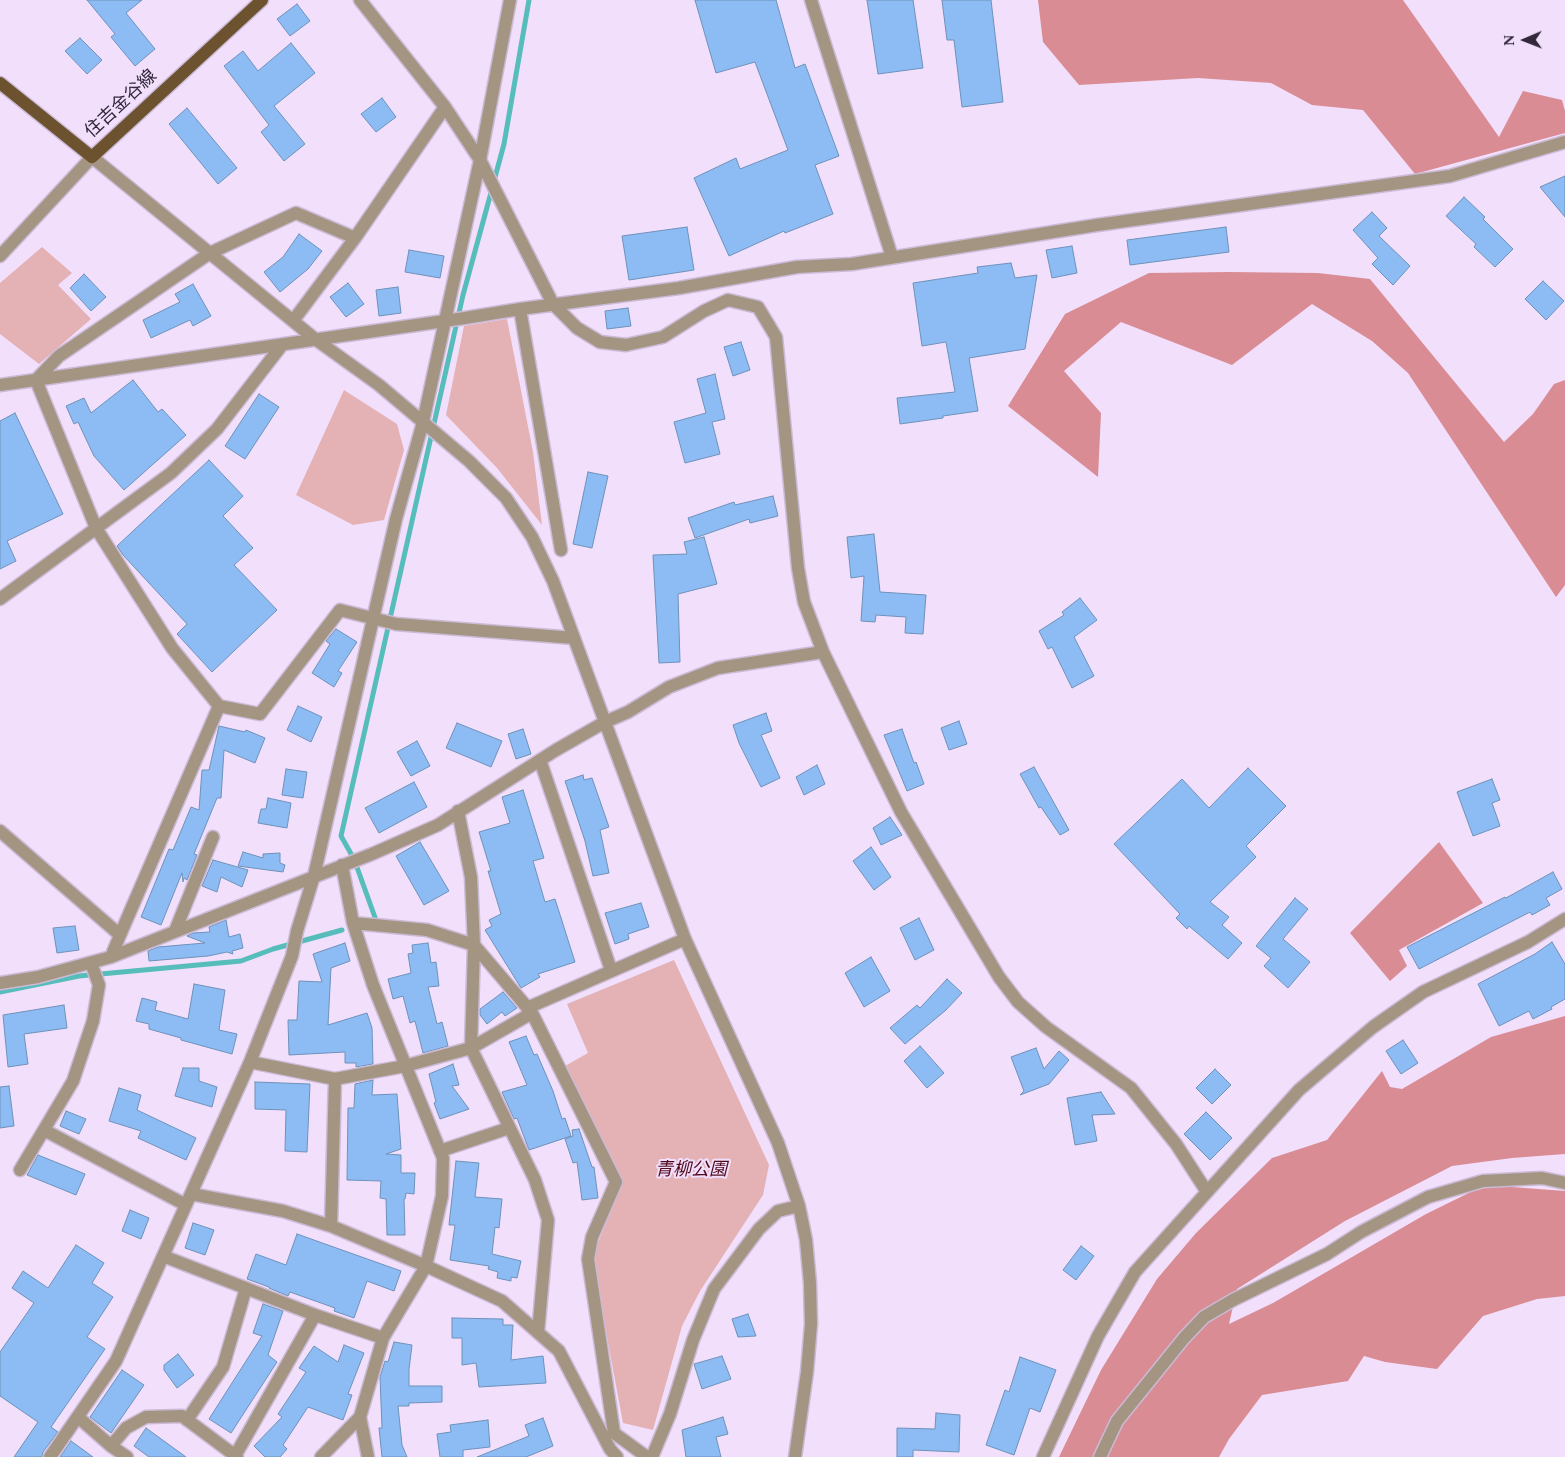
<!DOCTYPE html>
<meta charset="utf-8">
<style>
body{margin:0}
#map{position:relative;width:1565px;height:1457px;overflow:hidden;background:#f1dffc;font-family:Spectral,serif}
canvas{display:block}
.north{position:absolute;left:1500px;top:15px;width:50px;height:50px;-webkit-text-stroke:4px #f1dffc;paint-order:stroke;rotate:269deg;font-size:14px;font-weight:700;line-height:20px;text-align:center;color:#33283a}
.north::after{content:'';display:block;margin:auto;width:18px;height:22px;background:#33283a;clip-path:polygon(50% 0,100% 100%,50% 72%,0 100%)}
</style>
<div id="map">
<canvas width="1565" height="1457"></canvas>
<div class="north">N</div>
</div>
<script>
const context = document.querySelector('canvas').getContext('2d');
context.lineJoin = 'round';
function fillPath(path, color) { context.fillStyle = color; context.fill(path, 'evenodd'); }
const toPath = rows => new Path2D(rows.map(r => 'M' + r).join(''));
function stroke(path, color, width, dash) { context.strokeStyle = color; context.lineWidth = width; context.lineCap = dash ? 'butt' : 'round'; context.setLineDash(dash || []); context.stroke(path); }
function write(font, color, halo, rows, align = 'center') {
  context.font = font + ' Spectral,"Noto Sans JP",serif'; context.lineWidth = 4; context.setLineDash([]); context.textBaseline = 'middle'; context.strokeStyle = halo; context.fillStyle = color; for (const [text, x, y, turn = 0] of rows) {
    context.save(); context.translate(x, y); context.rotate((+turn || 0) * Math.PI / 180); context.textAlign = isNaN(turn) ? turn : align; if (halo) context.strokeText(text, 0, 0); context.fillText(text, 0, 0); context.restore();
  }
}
fillPath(toPath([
 [42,247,72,273,58,285,91,319,39,364,0,334,0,283],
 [507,319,533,452,542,525,497,468,446,415,464,326],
 [344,390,397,424,404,450,384,520,353,525,296,495],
 [674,960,769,1165,763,1195,700,1291,682,1326,653,1430,623,1423,592,1257,620,1189,565,1066,588,1053,567,1004]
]), '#e4b1b5');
fillPath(toPath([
 [1038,0,1403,0,1499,137,1523,91,1562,100,1565,111,1565,133,1415,174,1363,110,1312,105,1271,83,1198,78,1079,85,1043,42],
 [1229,272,1318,273,1370,279,1504,442,1533,414,1554,384,1565,380,1565,585,1556,597,1408,373,1372,341,1312,304,1232,365,1121,322,1064,371,1101,413,1098,477,1008,406,1065,314,1149,273],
 [1439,842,1483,903,1399,950,1407,966,1390,981,1350,933],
 [1565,1016,1565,1154,1512,1158,1452,1166,1345,1221,1237,1289,1229,1324,1273,1303,1426,1214,1485,1185,1565,1191,1565,1296,1537,1299,1483,1316,1437,1369,1385,1362,1364,1356,1348,1381,1262,1395,1229,1439,1219,1457,1059,1457,1101,1370,1157,1279,1196,1233,1272,1158,1327,1140,1382,1071,1390,1087,1402,1089,1491,1037]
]), '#da8c94');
stroke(toPath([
 [494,181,504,144,529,0],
 [377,923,354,859,341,836,463,295,492,189],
 [0,992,79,976,241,961,273,949,342,930]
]), '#57bdba', 5);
const building = toPath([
 [87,0,142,0,126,13,155,49,135,66,111,37,115,34,87,0],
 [695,0,776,0,795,68,805,64,839,156,815,165,833,214,785,233,784,231,729,256,694,178,736,158,740,169,788,150,755,62,716,73,695,0],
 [867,0,913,0,923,68,878,74,867,0],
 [942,0,991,0,1003,102,962,107,954,40,947,40,942,0],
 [297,4,310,21,290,36,277,19,297,4],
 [80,38,102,60,87,74,65,51,80,38],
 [291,43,315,73,274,106,305,144,284,161,261,132,269,125,224,66,243,51,258,71,291,43],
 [382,98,396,117,376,132,361,114,382,98],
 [187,108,237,168,218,184,169,124,187,108],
 [1565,176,1565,217,1540,187,1565,176],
 [1464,197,1485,217,1483,219,1513,249,1495,267,1474,247,1476,244,1446,216,1464,197],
 [1372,212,1387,228,1379,236,1410,266,1393,285,1372,264,1378,258,1353,230,1372,212],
 [687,227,694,270,629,280,622,236,687,227],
 [1226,227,1229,252,1130,265,1127,240,1226,227],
 [299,234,322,251,308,269,280,292,264,272,283,257,299,234],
 [1072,246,1077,273,1052,278,1046,250,1072,246],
 [409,250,444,256,440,278,405,272,409,250],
 [1011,263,1015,278,1037,275,1025,349,969,358,978,411,943,416,943,418,900,424,897,398,955,392,946,342,922,346,913,283,978,273,977,267,1011,263],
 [84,274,106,297,91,311,70,288,84,274],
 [1543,281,1564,301,1546,320,1525,299,1543,281],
 [348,283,364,304,346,317,330,297,348,283],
 [193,284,211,316,193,326,190,320,151,338,143,320,180,302,175,294,193,284],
 [398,287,401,313,379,316,376,290,398,287],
 [628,308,631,326,607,329,605,311,628,308],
 [741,342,750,370,733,376,724,347,741,342],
 [715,374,725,419,712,422,720,454,685,463,674,422,706,413,697,379,715,374],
 [133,380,158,412,162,409,186,435,124,490,94,456,78,422,74,424,66,406,84,398,91,413,133,380],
 [259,394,279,407,245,459,225,446,259,394],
 [15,413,63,514,7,541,16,561,0,569,0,421,15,413],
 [209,460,243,496,223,516,253,548,234,565,277,610,212,672,177,634,187,624,123,555,117,546,209,460],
 [588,472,608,476,592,548,573,544,588,472],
 [773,496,778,516,750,523,749,519,695,538,688,518,734,502,735,505,773,496],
 [874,534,880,592,926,595,923,634,905,633,906,617,876,615,875,622,861,621,864,576,851,578,847,537,874,534],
 [704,537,717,584,678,594,680,662,659,663,653,555,687,554,684,542,704,537],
 [1080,598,1097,620,1074,637,1094,676,1072,688,1052,647,1048,649,1039,631,1064,615,1062,612,1080,598],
 [336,629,357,642,338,671,342,673,334,687,312,673,330,644,326,641,336,629],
 [298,706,322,717,311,742,287,730,298,706],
 [766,713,772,731,761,735,780,778,761,787,739,743,733,725,766,713],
 [959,721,967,744,949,750,941,728,959,721],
 [457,723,502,741,491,767,446,748,457,723],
 [219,726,245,732,246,730,265,738,255,763,224,750,221,798,217,798,194,854,197,855,187,880,184,878,183,882,182,873,161,925,141,917,169,849,173,850,191,807,199,810,202,770,209,770,219,726],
 [523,729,531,754,516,759,508,734,523,729],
 [902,729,914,763,916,762,924,784,907,791,884,735,902,729],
 [417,741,430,766,411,776,397,752,417,741],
 [817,765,825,784,804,795,796,777,817,765],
 [1034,767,1069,830,1060,835,1041,807,1039,808,1020,774,1034,767],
 [1248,768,1286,806,1246,846,1256,857,1210,902,1229,917,1222,925,1242,943,1228,959,1189,926,1187,929,1176,918,1180,914,1114,844,1182,779,1209,808,1248,768],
 [286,769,307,772,303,798,282,795,286,769],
 [583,775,584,780,592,778,609,827,600,830,609,873,593,876,585,841,565,781,583,775],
 [1492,779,1500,800,1492,803,1500,826,1473,836,1457,792,1492,779],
 [414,782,427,807,379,833,365,808,414,782],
 [523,790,544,858,533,861,545,902,555,899,575,962,538,974,540,977,521,988,485,930,492,926,489,920,501,914,488,871,491,871,479,832,510,823,502,797,523,790],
 [268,798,291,803,287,828,258,823,261,809,266,809,268,798],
 [890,817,902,835,881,845,873,828,890,817],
 [420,842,449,891,424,905,396,856,420,842],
 [871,847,891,877,874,890,853,861,871,847],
 [243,852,263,858,263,854,280,853,280,863,285,865,283,872,238,866,243,852],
 [213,860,248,870,242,887,221,877,217,892,202,886,213,860],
 [1553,872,1562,889,1546,898,1550,905,1532,915,1530,912,1419,969,1407,947,1505,897,1506,898,1553,872],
 [1295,898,1308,909,1283,939,1310,962,1288,988,1264,966,1271,958,1256,946,1295,898],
 [641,903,649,927,628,934,629,939,615,944,605,913,641,903],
 [919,918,934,950,915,960,900,928,919,918],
 [226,920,229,937,240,934,243,948,232,951,233,954,227,952,208,956,149,961,148,951,158,947,205,943,187,936,193,933,210,932,209,927,226,920],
 [75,926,79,950,57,953,53,928,75,926],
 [1552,942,1565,964,1565,999,1551,1007,1552,1009,1533,1019,1529,1011,1499,1026,1478,984,1535,954,1552,942],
 [345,943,350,961,331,968,328,1025,367,1013,372,1028,373,1064,356,1067,356,1063,345,1063,345,1052,289,1055,288,1020,297,1020,299,981,322,982,313,954,345,943],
 [428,943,431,963,436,962,439,986,428,987,437,1024,442,1022,448,1046,423,1053,415,1021,410,1023,403,996,393,999,388,979,411,973,408,954,413,953,412,945,428,943],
 [871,957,890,991,864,1007,845,973,871,957],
 [947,979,962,993,946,1010,905,1044,890,1028,917,1005,920,1008,947,979],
 [194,984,225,990,219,1030,237,1034,232,1054,181,1040,181,1038,149,1029,149,1024,136,1021,142,998,157,1002,155,1010,188,1019,194,984],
 [503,992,517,1008,505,1016,502,1012,487,1024,480,1015,480,1009,503,992],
 [64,1005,67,1028,24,1034,28,1064,8,1067,3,1015,64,1005],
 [526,1036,534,1055,537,1054,553,1091,562,1119,565,1118,571,1136,529,1150,517,1118,514,1119,502,1092,527,1085,509,1042,526,1036],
 [1403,1040,1418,1063,1401,1074,1386,1051,1403,1040],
 [920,1046,944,1073,927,1088,904,1061,920,1046],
 [1036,1048,1044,1069,1059,1051,1069,1060,1049,1084,1020,1095,1024,1091,1011,1057,1036,1048],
 [453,1064,459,1085,452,1086,469,1109,440,1119,434,1103,436,1102,429,1074,453,1064],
 [183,1068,199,1068,199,1081,217,1087,212,1107,175,1096,183,1068],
 [1215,1069,1231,1085,1212,1104,1196,1088,1215,1069],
 [373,1080,372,1095,397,1094,401,1149,386,1154,401,1155,401,1173,415,1173,414,1194,406,1193,405,1199,404,1199,405,1235,387,1235,386,1199,380,1198,381,1181,347,1180,348,1108,354,1108,355,1084,373,1080],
 [255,1082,310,1084,307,1152,285,1151,286,1110,255,1109,255,1082],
 [9,1086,14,1126,0,1128,0,1087,9,1086],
 [119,1088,141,1095,137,1110,196,1138,186,1160,138,1138,141,1131,109,1121,119,1088],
 [1101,1092,1115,1114,1092,1115,1097,1141,1075,1145,1067,1098,1101,1092],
 [66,1111,86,1119,79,1134,60,1126,66,1111],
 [1206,1112,1232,1138,1210,1160,1184,1134,1206,1112],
 [579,1129,592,1167,594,1167,598,1198,582,1200,577,1162,573,1163,565,1139,573,1136,572,1130,579,1129],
 [38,1155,85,1174,76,1195,27,1175,38,1155],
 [456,1161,479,1163,475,1197,502,1199,499,1228,495,1227,492,1254,521,1261,517,1278,511,1277,511,1281,497,1278,498,1272,488,1269,489,1266,450,1260,455,1225,449,1225,456,1161],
 [130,1210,149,1218,141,1239,122,1231,130,1210],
 [193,1223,214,1230,205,1255,185,1248,193,1223],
 [297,1234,401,1271,394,1291,367,1281,354,1318,334,1311,335,1308,290,1292,288,1296,269,1288,269,1287,247,1279,256,1254,286,1265,297,1234],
 [76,1245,104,1263,92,1283,113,1297,87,1337,105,1349,51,1427,58,1432,43,1452,42,1457,14,1457,38,1422,0,1396,0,1352,34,1303,12,1288,23,1271,48,1288,76,1245],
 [1081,1246,1094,1256,1076,1280,1063,1270,1081,1246],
 [263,1304,283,1311,268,1355,277,1362,231,1433,209,1419,262,1336,253,1333,263,1304],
 [748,1314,756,1336,738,1337,732,1319,748,1314],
 [452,1318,503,1319,503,1325,513,1325,511,1360,543,1356,546,1383,479,1387,476,1363,462,1365,462,1338,452,1338,452,1318],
 [394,1342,412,1345,409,1369,409,1386,442,1386,442,1402,409,1403,409,1406,398,1406,402,1445,407,1457,382,1457,379,1428,382,1428,380,1377,385,1361,388,1362,394,1342],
 [344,1345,364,1353,348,1394,352,1395,343,1420,308,1407,283,1445,287,1449,280,1457,265,1457,254,1446,282,1417,278,1414,306,1372,299,1368,314,1346,338,1362,344,1345],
 [178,1354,194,1375,177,1388,164,1370,164,1365,178,1354],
 [722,1356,731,1379,702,1389,694,1364,722,1356],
 [1020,1357,1056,1370,1040,1412,1030,1408,1014,1455,986,1445,1005,1390,1009,1392,1020,1357],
 [122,1370,144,1385,111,1433,90,1417,122,1370],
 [936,1413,960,1415,959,1452,913,1450,913,1457,897,1457,897,1428,935,1429,936,1413],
 [723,1417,728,1434,716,1437,721,1457,686,1457,682,1430,723,1417],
 [543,1418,553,1446,526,1457,477,1457,529,1436,525,1425,543,1418],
 [488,1420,490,1447,463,1450,463,1457,440,1457,437,1434,451,1432,450,1425,488,1420],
 [146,1428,186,1457,149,1457,134,1446,146,1428],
 [71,1441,93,1457,60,1457,71,1441]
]);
fillPath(building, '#8dbcf4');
stroke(building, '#6e91b9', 1);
const minor = toPath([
 [360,0,445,107,480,160,553,304,577,328,600,342,626,345,663,337,704,311,728,300,758,307,776,337,798,568,804,602,823,652,901,812,999,977,1018,1002,1046,1027,1131,1088,1176,1144,1207,1192],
 [811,0,892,257],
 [0,256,92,157,315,339,379,385,469,461,506,498,532,537,553,581,685,939,778,1143,799,1206,806,1240,810,1283,811,1324,807,1372,795,1457],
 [520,309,561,550],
 [293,321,355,238],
 [0,385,465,318,520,309,679,288,797,267,852,264,1097,225,1450,176,1565,142],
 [0,599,171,473,217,429,282,345],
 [219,706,172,648,96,528,36,380,59,356,210,253,296,213,355,238,445,107],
 [540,760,611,970],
 [458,811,471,877,474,945,471,1048,535,1180,548,1220,538,1333],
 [0,831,120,935,111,957],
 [342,865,353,923,373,985,443,1158,442,1196,426,1266,383,1338,360,1417,368,1457],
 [175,931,213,837],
 [120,935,219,706,260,714,340,610,396,624,574,638],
 [0,983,38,977,111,957,372,854,438,825,556,750,605,722,628,712,669,687,718,668,823,652],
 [527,1008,685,939],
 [532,1013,616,1182,592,1237,588,1259,614,1433,647,1457],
 [250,1062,335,1079,331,1226],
 [335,1079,405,1066,471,1048,532,1013,474,945,427,930,353,923],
 [44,1130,186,1205],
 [440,1151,509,1128],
 [20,1170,73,1081,93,1021,99,985,91,963],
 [191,1194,283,1211,331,1226,426,1266,502,1301,559,1351,610,1449,617,1457],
 [163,1256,315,1315,383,1338],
 [78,1417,111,1446,126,1428,146,1417,182,1416,237,1457],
 [187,1420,223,1367,246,1288],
 [111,1446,127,1457],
 [235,1456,315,1315],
 [50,1457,116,1361,250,1062,292,956,297,931,314,876,396,519,423,422,480,160,510,0],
 [321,1457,360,1417],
 [652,1457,670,1414,693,1340,714,1289,759,1229,778,1211,799,1206],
 [1043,1457,1098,1336,1135,1272,1299,1090,1373,1027,1423,992,1528,942,1565,919],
 [1100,1457,1117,1421,1184,1338,1204,1317,1233,1300,1327,1254,1361,1232,1428,1197,1483,1181,1542,1178,1565,1183]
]);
const major = toPath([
 [0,83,92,157,262,0]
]);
stroke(minor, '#cbbad5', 15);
stroke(major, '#cbbad5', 15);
stroke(minor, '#a49582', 12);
stroke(major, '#6c522f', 12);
write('18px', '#33283a', '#f1dffc', [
 ["住吉金谷線",122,105,-43]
]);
write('italic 18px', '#510b1c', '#f1dffc', [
 ["青柳公園",691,1171]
]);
</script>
